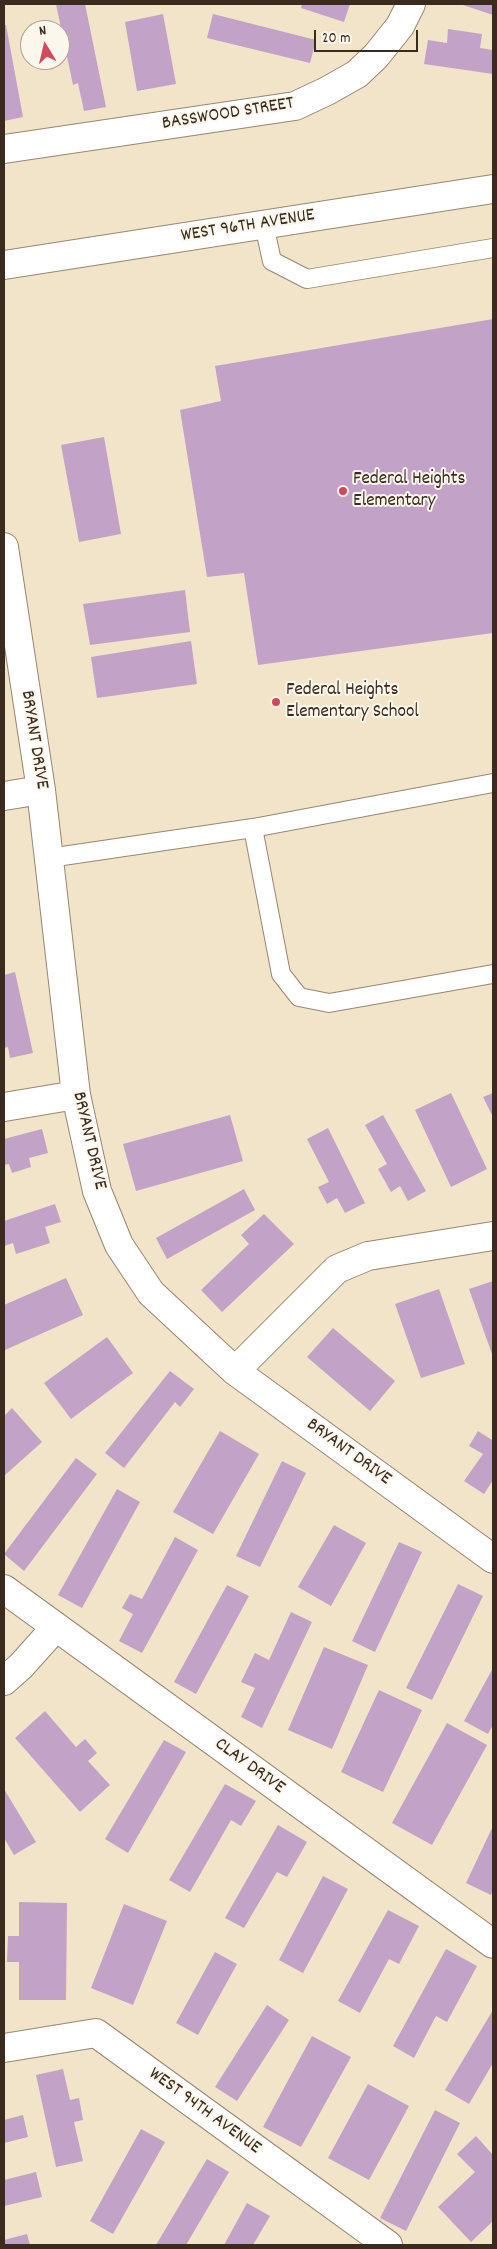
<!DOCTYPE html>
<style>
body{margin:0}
#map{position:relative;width:497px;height:2249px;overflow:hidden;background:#f1e4c8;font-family:Dekko,sans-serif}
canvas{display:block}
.frame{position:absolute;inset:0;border:5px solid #3b2a1e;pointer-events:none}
.north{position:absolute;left:20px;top:20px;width:50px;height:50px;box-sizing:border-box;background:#fbf7ec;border:1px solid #aea59a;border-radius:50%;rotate:351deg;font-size:14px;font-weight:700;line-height:20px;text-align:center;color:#3b2a1e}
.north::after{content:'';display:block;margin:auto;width:18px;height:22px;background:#d1495b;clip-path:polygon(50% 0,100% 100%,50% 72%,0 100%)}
.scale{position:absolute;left:314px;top:30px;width:104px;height:22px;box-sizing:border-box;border:2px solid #3b2a1e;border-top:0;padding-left:6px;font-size:15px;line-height:18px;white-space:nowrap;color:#3b2a1e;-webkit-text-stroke:4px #fbf7ec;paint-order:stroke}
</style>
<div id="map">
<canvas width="497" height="2249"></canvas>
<div class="frame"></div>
<div class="north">N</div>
<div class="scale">20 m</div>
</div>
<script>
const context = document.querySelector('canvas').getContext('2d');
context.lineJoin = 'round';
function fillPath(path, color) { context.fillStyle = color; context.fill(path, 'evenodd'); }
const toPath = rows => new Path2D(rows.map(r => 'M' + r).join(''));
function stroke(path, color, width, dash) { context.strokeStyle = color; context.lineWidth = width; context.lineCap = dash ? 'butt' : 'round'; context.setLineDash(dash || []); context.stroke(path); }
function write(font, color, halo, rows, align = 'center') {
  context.font = font + ' Dekko,sans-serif'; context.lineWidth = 4; context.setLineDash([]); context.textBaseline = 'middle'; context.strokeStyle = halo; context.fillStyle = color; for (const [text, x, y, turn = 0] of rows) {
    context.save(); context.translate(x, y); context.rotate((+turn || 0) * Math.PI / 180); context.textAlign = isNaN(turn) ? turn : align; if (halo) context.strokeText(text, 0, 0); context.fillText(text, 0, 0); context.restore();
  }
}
fillPath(toPath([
 [56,4,85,4,106,107,84,111,78,83,73,85],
 [302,4,350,4,344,22,301,8],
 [460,4,493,4,493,15],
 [163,14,176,84,137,91,125,22],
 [213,14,316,40,310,63,207,38],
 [4,25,6,25,23,117,4,121],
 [448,29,482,34,480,48,493,50,493,74,424,64,428,40,447,43],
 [493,319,493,633,258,665,244,573,207,577,180,410,221,401,215,366],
 [104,437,121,534,79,542,61,445],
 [185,590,190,632,90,645,83,604],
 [191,641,197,684,97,698,91,657],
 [15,972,33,1053,10,1058,8,1047,4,1048,4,975],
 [451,1093,487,1169,451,1187,415,1110],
 [493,1093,493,1117,483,1097],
 [230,1115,243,1161,136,1191,123,1144],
 [383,1115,426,1191,408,1201,400,1186,391,1192,378,1169,387,1164,365,1125],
 [328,1128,365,1203,345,1213,337,1198,327,1204,318,1187,329,1182,307,1139],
 [42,1129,48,1153,29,1158,31,1167,12,1173,9,1164,4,1165,4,1139],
 [244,1189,255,1210,167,1259,156,1238],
 [55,1204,61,1222,45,1227,50,1243,16,1254,13,1243,4,1246,4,1221],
 [264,1214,294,1244,222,1312,201,1290,249,1244,241,1235],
 [66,1278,83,1315,5,1350,4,1305],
 [493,1281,493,1357,469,1289],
 [439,1289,465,1364,421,1378,395,1304],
 [333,1328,395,1381,370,1411,307,1357],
 [107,1337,133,1373,71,1419,44,1383],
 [170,1371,194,1389,180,1407,175,1402,124,1468,105,1453],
 [12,1408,42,1442,4,1476,4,1416],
 [220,1431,259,1454,213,1534,173,1512],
 [478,1431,492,1440,493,1438,493,1480,484,1494,464,1481,483,1454,469,1446],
 [76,1458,97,1474,24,1571,4,1554],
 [282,1461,306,1473,260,1567,236,1556],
 [117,1489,140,1502,82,1608,58,1595],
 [334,1525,366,1543,331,1606,298,1587],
 [175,1537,198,1550,142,1653,119,1641,133,1614,122,1608,130,1594,142,1599],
 [399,1542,422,1552,375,1652,352,1641],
 [458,1584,483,1596,432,1700,406,1688],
 [227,1585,249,1596,196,1694,174,1682],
 [291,1612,312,1622,262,1728,241,1717,255,1688,241,1682,255,1653,269,1660],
 [324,1647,368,1665,332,1749,288,1730],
 [493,1668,493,1725,488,1734,464,1721],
 [379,1690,422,1710,383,1792,341,1772],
 [45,1711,76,1747,85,1739,97,1753,88,1761,110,1785,80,1812,15,1738],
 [447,1723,487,1745,432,1845,392,1823],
 [164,1740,186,1752,128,1853,105,1839],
 [225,1784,256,1801,241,1826,231,1820,190,1892,169,1880],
 [4,1789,36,1842,14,1855,4,1838],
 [278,1825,307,1842,287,1877,277,1872,244,1928,225,1918],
 [493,1826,493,1889,491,1895,466,1883],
 [323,1876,348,1889,303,1973,279,1960],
 [19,1902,67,1903,66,2000,19,2000,19,1962,7,1962,8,1936,19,1936],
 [124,1904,167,1921,133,2005,91,1988],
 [388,1910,419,1926,399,1964,389,1959,360,2013,338,2001],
 [446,1949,477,1966,447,2022,436,2016,414,2058,393,2046],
 [215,1952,237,1964,198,2035,176,2023],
 [267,2005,289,2020,237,2101,215,2087],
 [493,2010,493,2063,469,2104,445,2090],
 [312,2036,351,2057,301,2147,263,2127],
 [63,2069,70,2100,79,2098,83,2120,74,2122,83,2161,56,2167,36,2075],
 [368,2084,409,2106,369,2180,328,2158],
 [435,2110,460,2123,406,2231,380,2218],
 [23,2115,28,2137,4,2143,4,2120],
 [141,2129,165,2142,113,2234,90,2221],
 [476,2136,493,2155,493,2221,471,2242,438,2207,475,2172,457,2154],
 [207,2159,229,2172,186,2245,156,2245],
 [36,2172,42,2197,4,2206,4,2180],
 [247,2203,270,2216,253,2245,224,2245],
 [27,2234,30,2245,4,2245,4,2240]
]), '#c3a2c8');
const service = toPath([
 [264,225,272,261,307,279,493,248],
 [253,828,281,974,299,997,329,1003,493,974],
 [49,858,253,828,493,783]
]);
const minor = toPath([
 [4,149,295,106,327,91,357,74,376,56,400,26,411,4],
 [4,547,41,790,76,1095,97,1191,119,1245,151,1293,235,1371,493,1559],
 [4,796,41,790],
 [4,1107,76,1095],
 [235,1371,337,1269,368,1256,493,1236],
 [4,1589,493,1944],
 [4,1681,21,1666,56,1627],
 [4,2048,96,2033,388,2245]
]);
const tertiary = toPath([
 [4,265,493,189]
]);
stroke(service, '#968773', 20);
stroke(minor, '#968773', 30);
stroke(tertiary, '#968773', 30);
stroke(service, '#fff', 18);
stroke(minor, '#fff', 28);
stroke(tertiary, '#fff', 28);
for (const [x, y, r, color] of [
 [343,491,5,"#d1495b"],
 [276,702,5,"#d1495b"]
]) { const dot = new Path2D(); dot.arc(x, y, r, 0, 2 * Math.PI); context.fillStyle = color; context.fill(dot); stroke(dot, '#fbf7ec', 2); }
write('19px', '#3b2a1e', '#fbf7ec', [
 ["BASSWOOD STREET",228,115,-9],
 ["WEST 96TH AVENUE",248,227,-9],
 ["BRYANT DRIVE",33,740,81],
 ["BRYANT DRIVE",88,1141,77],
 ["BRYANT DRIVE",348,1453,36],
 ["CLAY DRIVE",249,1767,36],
 ["WEST 94TH AVENUE",204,2112,36]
]);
write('19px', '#3b2a1e', '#fbf7ec', [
 ["Federal Heights",353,480],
 ["Elementary",353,502],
 ["Federal Heights",286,691],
 ["Elementary School",286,713]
], 'left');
</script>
